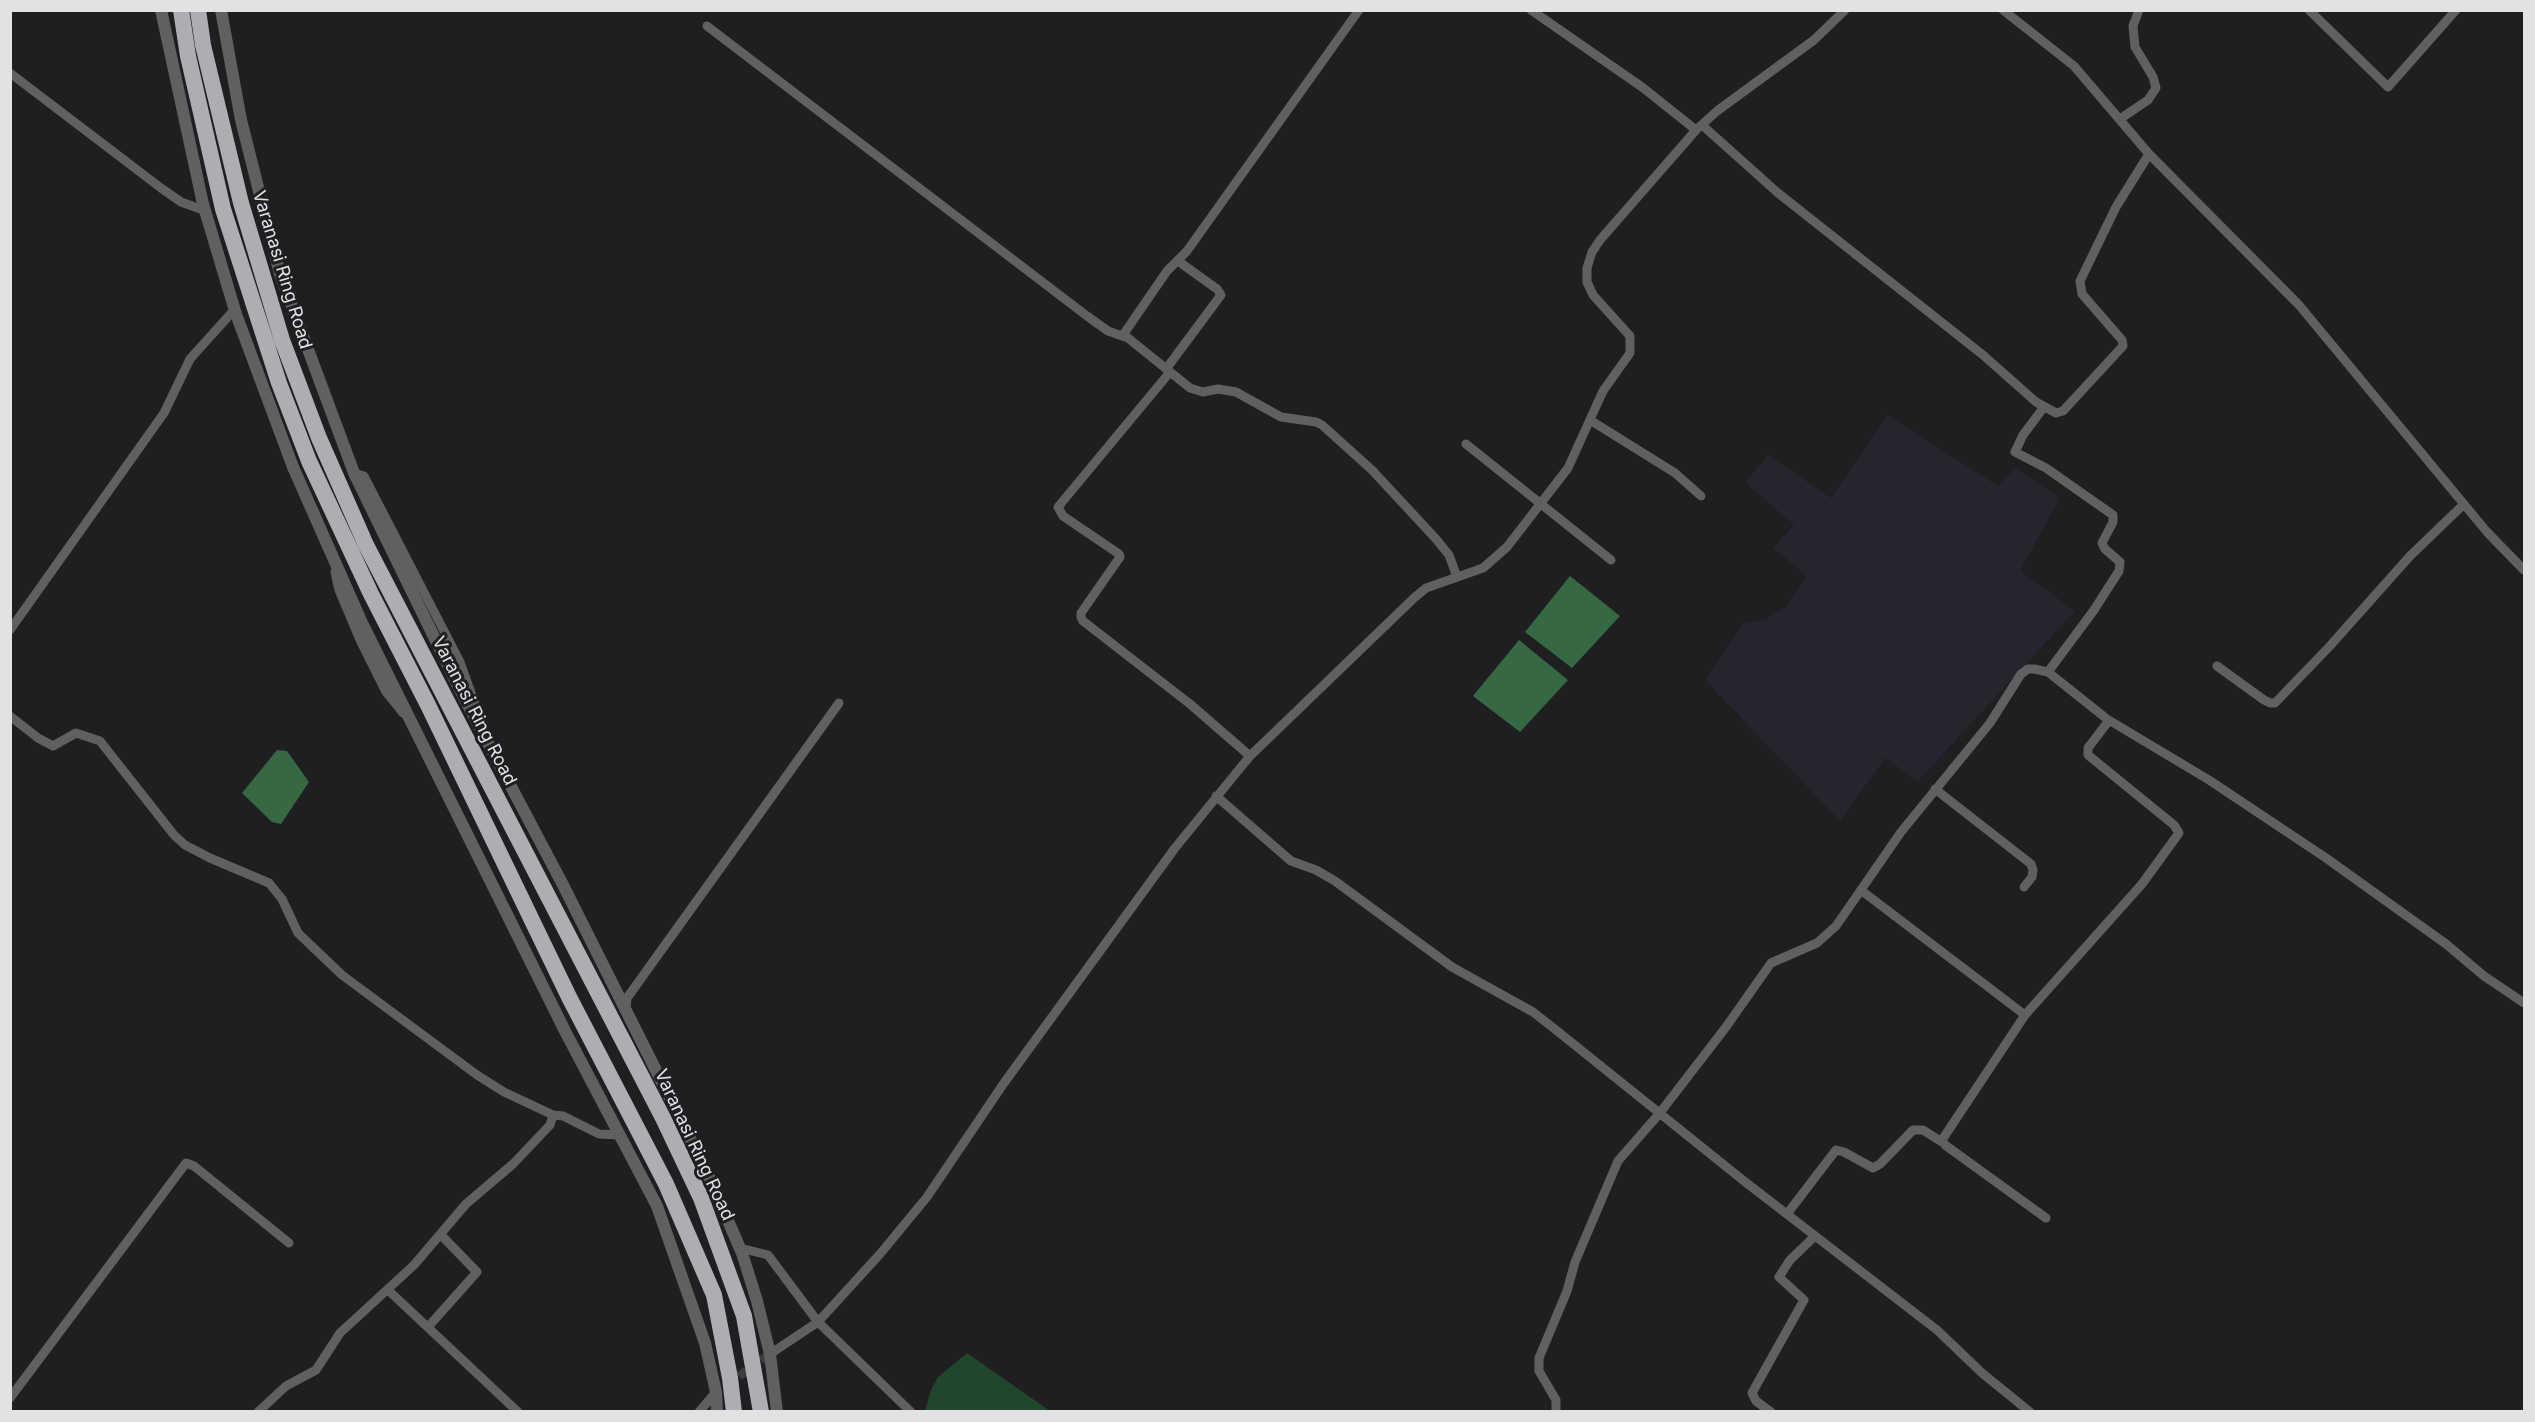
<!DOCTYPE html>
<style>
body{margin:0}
#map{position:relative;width:2535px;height:1422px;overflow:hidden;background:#1f1f22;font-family:Inter,sans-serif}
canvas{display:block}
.frame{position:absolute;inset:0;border:12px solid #e2e2e5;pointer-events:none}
</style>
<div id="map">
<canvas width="2535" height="1422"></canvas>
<div class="frame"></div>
</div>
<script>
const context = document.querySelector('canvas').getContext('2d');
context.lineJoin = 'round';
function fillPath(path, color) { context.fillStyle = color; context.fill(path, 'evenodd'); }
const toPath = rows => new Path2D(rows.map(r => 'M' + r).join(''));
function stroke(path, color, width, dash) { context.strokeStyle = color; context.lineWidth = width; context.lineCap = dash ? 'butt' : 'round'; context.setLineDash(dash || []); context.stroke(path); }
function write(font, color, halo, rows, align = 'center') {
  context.font = font + ' Inter,sans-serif'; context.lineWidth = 6; context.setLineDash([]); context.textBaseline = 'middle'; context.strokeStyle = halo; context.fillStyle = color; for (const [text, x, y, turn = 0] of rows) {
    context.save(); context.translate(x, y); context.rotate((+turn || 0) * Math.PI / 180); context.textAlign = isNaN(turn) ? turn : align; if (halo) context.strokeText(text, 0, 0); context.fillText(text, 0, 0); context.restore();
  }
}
fillPath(toPath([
 [1887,415,1998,486,2015,468,2060,498,2020,571,2075,611,1918,781,1885,758,1840,821,1705,680,1742,624,1766,619,1787,606,1807,576,1773,548,1794,525,1745,482,1768,455,1831,498]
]), '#24252e');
fillPath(toPath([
 [967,1353,1050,1411,925,1411,931,1390,938,1377]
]), '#20462b');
fillPath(toPath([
 [1570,576,1620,616,1572,668,1525,632],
 [1519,640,1568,680,1520,732,1473,696],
 [277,750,287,751,309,782,281,824,272,822,242,793]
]), '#366844');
stroke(toPath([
 [728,1384,770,1354]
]), '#3c3c3f', 9, [9, 4.5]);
stroke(toPath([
 [1531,10,1642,87,1696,130],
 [2003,10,2074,66,2149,154,2299,305,2487,532,2524,570],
 [2309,10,2388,87,2456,10],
 [707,26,1087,316,1108,331,1128,338,1190,388,1203,392,1218,389,1236,392,1281,417,1316,422,1322,425,1372,470,1436,539,1449,555,1457,577],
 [10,73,161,188,181,202,206,211],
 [2120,119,2148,100,2156,88,2153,77,2135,47,2133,26,2139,10],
 [1702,125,1778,193,1983,355,2036,402,2056,413,2063,411,2123,346,2122,340,2082,294,2080,281,2116,207,2149,154],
 [1123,335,1167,271,1187,251,1359,10],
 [1166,369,1221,295,1217,289,1178,261],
 [1170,372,1058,507,1063,516,1119,554,1120,557,1081,613,1081,617,1083,621,1190,704,1250,756],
 [1590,420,1675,473,1701,496],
 [1466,444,1611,560],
 [354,473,364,476,460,662,480,718],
 [335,572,339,590,361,642,386,692,403,713],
 [10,630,164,413,190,359,235,309],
 [2217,666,2264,700,2270,703,2275,703,2329,647,2410,556,2464,504],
 [10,716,38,738,53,746,76,733,100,741,174,835,185,845,210,858,269,883,282,899,298,933,342,975,477,1075,504,1092,553,1115,550,1125,513,1164,466,1204,414,1265,340,1333,316,1370,286,1386,258,1412],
 [2107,719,2209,780,2326,858,2446,944,2484,976,2524,1003],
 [1935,789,2031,864,2033,870,2032,877,2024,887],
 [1216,796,1291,861,1316,870,1335,881,1452,967,1533,1012,1556,1030,1744,1181,1937,1330,1982,1373,2030,1412],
 [1862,891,2025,1015],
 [626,1009,627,998,839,703],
 [553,1115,563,1116,599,1134,619,1135],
 [1787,1214,1836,1150,1844,1152,1873,1168,1880,1164,1913,1130,1923,1130,1942,1142],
 [2046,1218,1945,1145,1942,1140,2025,1015,2142,884,2179,833,2174,825,2088,755,2088,748,2107,723,2107,719,2048,672],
 [740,1248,768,1255,818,1322,911,1412],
 [388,1290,518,1412],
 [428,1327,477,1272,441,1235],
 [770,1354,818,1322,880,1254,927,1197,1004,1083,1175,848,1250,756,1414,598,1426,588,1483,568,1507,547,1568,468,1603,391,1630,353,1630,336,1593,295,1587,282,1587,268,1592,252,1600,240,1696,130,1717,111,1814,40,1845,10],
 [10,1398,186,1163,194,1166,289,1243],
 [699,1412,716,1392],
 [1556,1412,1556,1400,1539,1371,1539,1358,1567,1291,1575,1262,1618,1161,1659,1114,1726,1027,1771,963,1817,943,1836,926,1901,832,1990,723,2021,674,2028,669,2034,669,2048,672,2094,610,2119,571,2120,562,2105,549,2102,543,2113,522,2113,515,2046,468,2015,452,2023,435,2044,407],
 [1771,1412,1756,1401,1752,1393,1804,1300,1779,1277,1790,1260,1815,1236]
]), '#606062', 9);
stroke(toPath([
 [161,10,203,204,236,314,293,467,362,623,566,1033,657,1206,705,1343,716,1392,717,1412],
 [221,10,241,120,280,274,354,473,460,690,562,883,707,1172,742,1253,757,1301,770,1354,777,1412]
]), '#606062', 12);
stroke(toPath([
 [181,10,188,56,223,209,279,383,309,461,371,594,428,705,569,997,666,1184,714,1295,730,1378,734,1412],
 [198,10,203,45,241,203,282,340,319,438,366,545,663,1118,701,1198,744,1316,761,1412]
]), '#aeaeb2', 16);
write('18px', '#e2e2e5', '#1f1f22', [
 ["Varanasi Ring Road",282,270,73],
 ["Varanasi Ring Road",474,711,63],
 ["Varanasi Ring Road",694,1145,65]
]);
</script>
